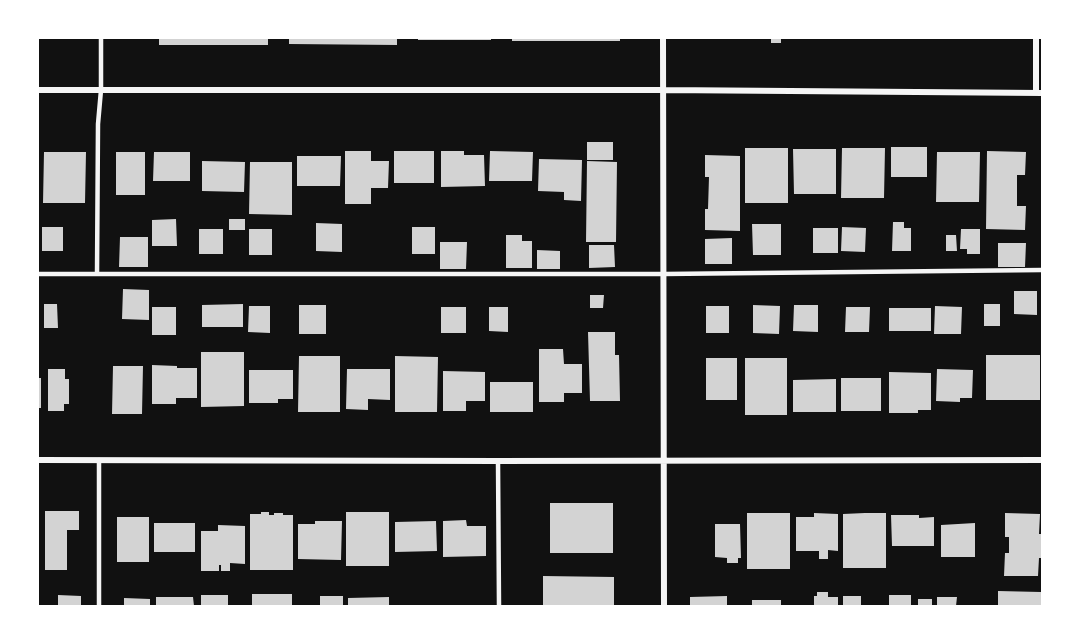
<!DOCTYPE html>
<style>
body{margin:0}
#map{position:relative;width:1080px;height:644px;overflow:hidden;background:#111;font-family:"Varela Round",sans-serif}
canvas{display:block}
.frame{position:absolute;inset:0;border:39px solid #fff;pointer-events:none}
</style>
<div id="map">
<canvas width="1080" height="644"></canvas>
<div class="frame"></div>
</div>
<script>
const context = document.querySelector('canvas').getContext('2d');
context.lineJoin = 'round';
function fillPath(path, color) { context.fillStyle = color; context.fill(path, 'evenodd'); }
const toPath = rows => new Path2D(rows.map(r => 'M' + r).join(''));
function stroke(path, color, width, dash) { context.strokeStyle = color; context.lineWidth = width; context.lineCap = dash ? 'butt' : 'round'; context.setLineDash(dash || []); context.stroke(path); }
fillPath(toPath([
 [159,38,268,38,268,45,159,45],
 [289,38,397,38,397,45,289,44],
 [418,38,491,38,491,40,418,40],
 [512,38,620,38,620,41,512,41],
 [771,38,781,38,781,43,771,43],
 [587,142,613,142,613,160,587,160],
 [891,147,927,147,927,177,891,177],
 [745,148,788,148,788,203,745,203],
 [842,148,885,148,884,198,841,198],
 [793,149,836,149,836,194,794,194],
 [345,151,371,151,371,161,389,161,388,188,371,188,371,204,345,204],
 [394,151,434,151,434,183,394,183],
 [441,151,464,151,464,155,484,155,485,186,441,187],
 [490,151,533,152,532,181,489,181],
 [987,151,1026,152,1025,175,1017,175,1017,206,1026,206,1025,230,986,229],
 [44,152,86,152,85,203,43,203],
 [116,152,145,152,145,195,116,195],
 [154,152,190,152,190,181,153,181],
 [937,152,980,152,979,202,936,202],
 [705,155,740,156,740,231,705,230,705,209,708,209,709,177,705,177],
 [297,156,341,156,340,186,297,186],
 [539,159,582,160,581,201,564,200,564,192,538,191],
 [202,161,245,162,244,192,202,191],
 [587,161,617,162,616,242,586,242],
 [250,162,292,162,292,215,249,214],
 [176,219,177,246,152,246,152,220],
 [229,219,245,219,245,230,229,230],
 [893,222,904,222,904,228,911,228,911,251,892,251],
 [316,223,342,224,342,252,316,251],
 [752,224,781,224,781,255,753,255],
 [42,227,63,227,63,251,42,251],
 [412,227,435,227,435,254,412,254],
 [842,227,866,228,865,252,841,251],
 [813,228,838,228,838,253,813,253],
 [199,229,223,229,223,254,199,254],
 [249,229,272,229,272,255,249,255],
 [961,229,980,229,980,254,967,254,967,249,960,249],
 [506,235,522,235,522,241,532,241,532,268,506,268],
 [946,235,956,235,957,251,946,251],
 [120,237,148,237,148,267,119,267],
 [732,238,732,264,705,264,705,239],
 [440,242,467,242,466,269,440,269],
 [998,243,1026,243,1025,267,998,267],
 [589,245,614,245,615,267,589,268],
 [537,250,560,251,560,269,537,269],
 [123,289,149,290,149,320,122,319],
 [1014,291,1037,291,1037,315,1014,314],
 [590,295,604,295,603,308,590,308],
 [44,304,57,304,58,328,44,328],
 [243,304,243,327,202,327,202,305],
 [984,304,1000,304,1000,326,984,326],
 [299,305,326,305,326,334,299,334],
 [753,305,780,306,779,334,753,333],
 [794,305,818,305,818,332,793,331],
 [249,306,270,306,270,333,248,332],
 [706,306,729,306,729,333,706,333],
 [935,306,962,307,961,334,934,334],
 [152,307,176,307,176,335,152,335],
 [441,307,466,307,466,333,441,333],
 [489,307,508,307,508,332,489,331],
 [846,307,870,307,869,332,845,332],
 [889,308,931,308,931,331,889,331],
 [588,332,615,332,615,355,619,355,620,401,590,401],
 [539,349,563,349,564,364,582,364,582,393,564,393,564,402,539,402],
 [201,352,244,352,244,406,201,407],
 [986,355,1040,355,1040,400,986,400],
 [299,356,340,356,340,412,298,412],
 [395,356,438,357,437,412,395,412],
 [706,358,737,358,737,400,706,400],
 [745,358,787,358,787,415,745,415],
 [152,365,177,366,177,368,197,368,197,398,176,398,176,404,152,404],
 [113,366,143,366,142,414,112,414],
 [48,369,65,369,65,379,69,379,69,404,64,404,64,411,48,411],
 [347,369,390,369,390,400,368,399,368,410,346,409],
 [937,369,973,370,972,398,960,398,960,402,936,401],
 [249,370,293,370,293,399,278,399,278,403,249,403],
 [443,371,485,372,485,401,466,401,466,411,443,411],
 [889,372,931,373,931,410,918,410,918,413,889,413],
 [38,378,41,378,41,408,38,408],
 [841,378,881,378,881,411,841,411],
 [836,379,836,412,793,412,793,380],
 [490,382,533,382,533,412,490,412],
 [550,503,613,503,613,553,550,553],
 [45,511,79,511,79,530,67,530,67,570,45,570],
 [261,512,269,512,269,515,274,515,274,513,283,513,283,515,293,515,293,570,250,570,250,514,261,514],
 [346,512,389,512,389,566,346,566],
 [747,513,790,513,790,569,747,569],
 [814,513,838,514,838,551,828,550,828,559,819,559,819,551,796,551,796,517,814,517],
 [865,513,886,513,886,568,843,568,843,514],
 [1005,513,1040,514,1039,534,1042,534,1042,558,1039,558,1038,576,1004,576,1005,553,1009,553,1009,537,1005,537],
 [891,515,919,515,919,518,934,517,934,546,892,546],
 [117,517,149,517,149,562,117,562],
 [466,520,467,526,486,526,486,556,443,557,443,521],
 [315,521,342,521,341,560,298,559,298,524,315,524],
 [436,521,437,551,395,552,395,522],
 [154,523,195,523,195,552,154,552],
 [975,523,975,557,941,557,941,525],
 [715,524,740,524,741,558,738,558,738,563,727,563,727,558,715,557],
 [218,525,245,526,245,564,230,563,230,571,221,571,221,565,219,565,219,571,201,571,201,531,218,531],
 [543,576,614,577,614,606,543,606],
 [998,591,1041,592,1041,606,998,606],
 [817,592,828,592,828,597,838,597,838,606,814,606,814,596,817,596],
 [252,594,292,594,292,606,252,606],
 [58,595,81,596,81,606,58,606],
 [201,595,228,595,228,606,201,606],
 [889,595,911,595,911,606,889,606],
 [320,596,343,596,343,606,320,606],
 [727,596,727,606,690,606,690,597],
 [843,596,861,596,861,606,843,606],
 [156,597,193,597,194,606,156,606],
 [389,597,389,606,348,606,348,598],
 [937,597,957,597,956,606,937,606],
 [124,598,150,599,150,606,124,606],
 [918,599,932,599,932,606,918,606],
 [752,600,781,600,781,606,752,606]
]), '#d3d3d3');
stroke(toPath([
 [38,274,664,274,1042,270],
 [97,274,98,124,101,90,101,38],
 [99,460,99,606],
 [498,461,499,606]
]), '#f5f5f5', 4.5);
stroke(toPath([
 [663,38,664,606],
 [1036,38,1036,93],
 [38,90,664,90,1042,93],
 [38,460,498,461,1042,460]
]), '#f5f5f5', 6);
</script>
